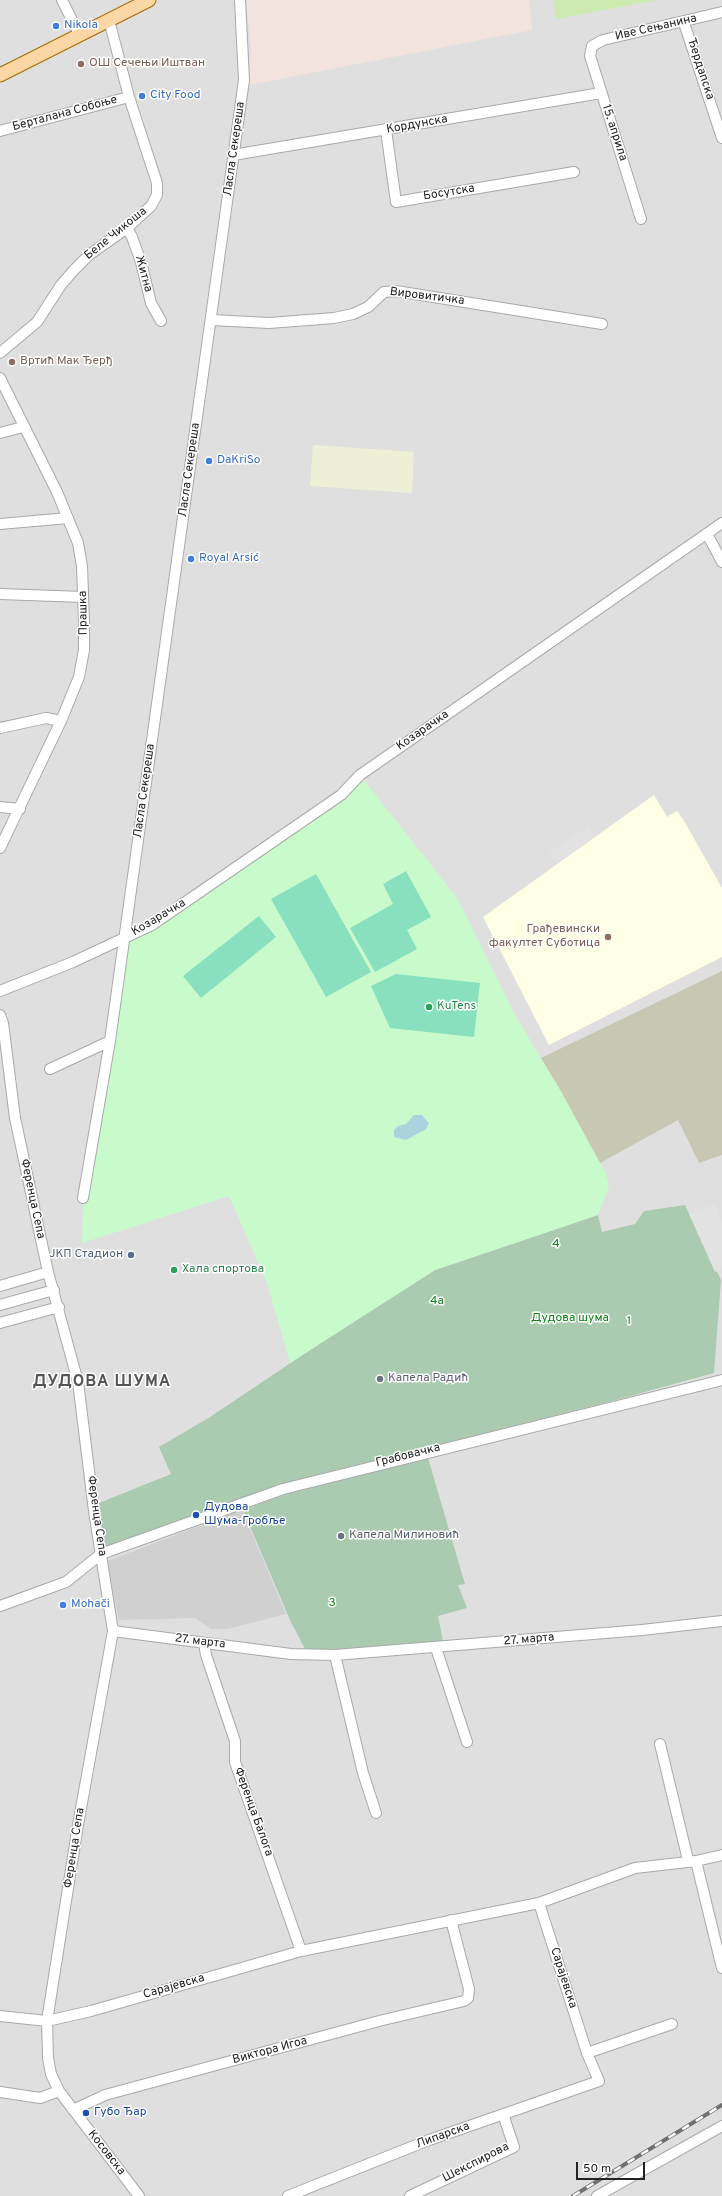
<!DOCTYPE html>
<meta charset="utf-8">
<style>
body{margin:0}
#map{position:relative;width:722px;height:2196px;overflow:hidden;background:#f2efe9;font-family:Overpass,sans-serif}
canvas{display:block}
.scale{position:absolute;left:576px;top:2162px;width:69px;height:18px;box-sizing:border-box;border:2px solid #222;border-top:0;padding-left:5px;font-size:12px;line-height:14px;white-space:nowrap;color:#222;-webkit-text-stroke:3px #fff;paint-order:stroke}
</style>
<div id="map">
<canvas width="722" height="2196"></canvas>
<div class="scale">50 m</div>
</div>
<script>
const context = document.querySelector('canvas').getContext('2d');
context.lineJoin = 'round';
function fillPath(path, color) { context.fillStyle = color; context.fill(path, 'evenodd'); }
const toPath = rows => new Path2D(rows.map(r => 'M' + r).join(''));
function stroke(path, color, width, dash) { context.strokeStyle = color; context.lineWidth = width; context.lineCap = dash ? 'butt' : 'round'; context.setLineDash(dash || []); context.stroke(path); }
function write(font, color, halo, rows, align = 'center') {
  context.font = font + ' Overpass,sans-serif'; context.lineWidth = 3; context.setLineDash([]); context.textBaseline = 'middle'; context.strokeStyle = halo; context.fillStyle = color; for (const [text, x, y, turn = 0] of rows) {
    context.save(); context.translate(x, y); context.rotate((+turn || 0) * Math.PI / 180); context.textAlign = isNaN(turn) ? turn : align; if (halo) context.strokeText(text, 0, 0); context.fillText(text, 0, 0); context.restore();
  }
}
fillPath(toPath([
 [0,0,722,0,722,2196,0,2196]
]), '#e0dfdf');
fillPath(toPath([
 [654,795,667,817,677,811,683,819,722,888,722,957,549,1045,483,917]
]), '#ffffe5');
fillPath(toPath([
 [242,1510,286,1614,227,1629,211,1629,195,1618,119,1620,107,1561]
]), '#d0d0d0');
fillPath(toPath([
 [246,0,529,0,532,30,249,85,251,47]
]), '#f3e3dd');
fillPath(toPath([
 [722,971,722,1155,699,1163,678,1120,600,1163,541,1058]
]), '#c7c7b4');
fillPath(toPath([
 [313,445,414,452,412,493,310,486]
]), '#eef0d5');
fillPath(toPath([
 [553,0,658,0,556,19]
]), '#cdebb0');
fillPath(toPath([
 [685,1205,721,1280,714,1373,616,1400,283,1484,104,1548,94,1505,171,1474,159,1447,210,1417,325,1340,435,1270,598,1215,602,1232,635,1224,644,1211],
 [428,1458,465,1584,458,1585,467,1608,438,1616,443,1641,340,1649,305,1649,290,1620,243,1510,287,1494]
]), '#aacbaf');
fillPath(toPath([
 [360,775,458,899,515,1015,562,1093,605,1172,609,1187,598,1215,435,1270,290,1363,267,1283,229,1196,82,1243,83,1198,124,939,238,867]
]), '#c8facc');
fillPath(toPath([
 [406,871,431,917,407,930,417,949,375,972,350,928,393,904,383,884],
 [316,874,371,972,326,997,271,899],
 [259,916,276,937,201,998,183,976],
 [396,974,480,983,474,1037,390,1028,371,986]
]), '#88e0be');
fillPath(toPath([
 [588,826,595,836,556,863,548,853],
 [715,1204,722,1220,722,1269,715,1272,689,1214]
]), '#e2e2e2');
fillPath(toPath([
 [414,1115,422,1115,425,1119,429,1123,426,1129,406,1140,394,1137,394,1130,398,1126,406,1124]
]), '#aad3df');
const minor = toPath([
 [62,0,79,34],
 [684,23,722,138],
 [386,130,396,202,574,172],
 [0,131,129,97],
 [233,155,601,93],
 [641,219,592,62,590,56,592,46,603,40,722,12],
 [127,228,132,237,141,262,151,303,161,321],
 [212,320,269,323,334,318,353,314,368,307,384,292,396,291,602,324],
 [0,353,37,322,61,285,74,270,89,255,127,228,151,206,157,195,157,183,129,97,109,20],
 [0,378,57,492,78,543,82,566,84,622,84,650,79,677,61,721,0,848],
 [0,433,23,427],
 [0,524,68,518],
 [707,534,722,562],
 [0,594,83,597],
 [0,728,46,718,61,721],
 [0,807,20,809],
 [0,991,73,962,152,925,341,795,360,775,722,523],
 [0,1015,3,1023,15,1118,48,1272,78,1382,94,1511,113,1631,78,1825,47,2021,48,2058,51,2074,59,2091,139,2196],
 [50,1069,110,1041],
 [83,1198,110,1041,244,80,240,0],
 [0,1286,48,1272],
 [0,1305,54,1290],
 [0,1323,59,1307],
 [0,1606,66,1582,101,1554,283,1489,722,1380],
 [113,1631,291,1654,335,1655,642,1630,722,1621],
 [204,1643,206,1655,235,1741,235,1762,301,1951],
 [436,1648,467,1742],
 [335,1655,363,1773,376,1813],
 [660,1744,688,1860],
 [696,1861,722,1968],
 [0,2016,47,2021,91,2011,301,1951,539,1903,635,1868,696,1861,722,1855],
 [587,2053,672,2024],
 [0,2092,40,2098,59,2091],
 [73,2110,105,2095,383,2020,464,2001,468,1998,469,1989,451,1920],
 [288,2196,429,2140,599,2081,587,2053,539,1903],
 [410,2196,514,2147,503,2114],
 [597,2196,722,2126]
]);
const major = toPath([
 [0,75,149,0]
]);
stroke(minor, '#a9a9a9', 12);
stroke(major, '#a06b00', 15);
stroke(minor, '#fff', 10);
stroke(major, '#fcd6a4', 13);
const rail = toPath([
 [573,2196,722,2105]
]);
stroke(rail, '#707070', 4);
stroke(rail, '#fff', 2.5, [8]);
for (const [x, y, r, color] of [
 [56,26,4,"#3f7fe0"],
 [81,64,4,"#8d6e63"],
 [142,96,4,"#3f7fe0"],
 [12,362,4,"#8d6e63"],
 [209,461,4,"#3f7fe0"],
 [191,559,4,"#3f7fe0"],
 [608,937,4,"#8d6e63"],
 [429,1007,4,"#2e9e5b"],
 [131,1255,4,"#5c6f8a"],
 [174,1270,4,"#2e9e5b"],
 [380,1379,4,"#6b7280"],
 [196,1515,4,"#1a4fb4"],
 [341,1536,4,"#6b7280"],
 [63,1605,4,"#3f7fe0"],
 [86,2113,4,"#1a4fb4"]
]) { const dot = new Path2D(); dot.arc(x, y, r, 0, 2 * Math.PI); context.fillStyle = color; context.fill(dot); stroke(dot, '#fff', 1.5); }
write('12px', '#366cbe', '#fff', [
 ["Nikola",64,26],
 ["City Food",150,96],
 ["DaKriSo",217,461],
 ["Royal Arsić",199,559],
 ["Mohači",71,1605]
], 'left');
write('12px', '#222', '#fff', [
 ["Иве Сењанина",656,28,-13],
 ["Ђердапска",700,69,72],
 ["Берталана Собоње",65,114,-15],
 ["Кордунска",417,125,-10],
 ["15. априла",614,133,72],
 ["Ласла Секереша",235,149,-82],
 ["Босутска",449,193,-9],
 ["Беле Чикоша",116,234,-39],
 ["Житна",143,274,75],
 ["Вировитичка",427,297,7],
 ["Ласла Секереша",190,470,-82],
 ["Прашка",84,613,-91],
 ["Козарачка",423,731,-35],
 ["Ласла Секереша",145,791,-82],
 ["Козарачка",159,918,-31],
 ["Ференца Сепа",32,1199,78],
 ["Грабовачка",408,1456,-14],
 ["Ференца Сепа",96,1516,82],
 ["27. марта",529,1640,-5],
 ["27. марта",200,1642,7],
 ["Ференца Балога",253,1812,70],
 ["Ференца Сепа",75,1848,-81],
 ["Сарајевска",563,1978,72],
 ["Сарајевска",174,1987,-16],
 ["Виктора Игоа",270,2051,-15],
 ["Липарска",443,2136,-20],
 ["Косовска",106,2153,52],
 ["Шекспирова",476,2163,-27]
]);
write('12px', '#785e54', '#fff', [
 ["ОШ Сечењи Иштван",89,64],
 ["Вртић Мак Ђерђ",20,362],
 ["Грађевински",600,930,"right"],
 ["факултет Суботица",600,944,"right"]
], 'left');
write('12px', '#27864d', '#fff', [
 ["KuTens",437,1007],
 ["Хала спортова",182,1270]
], 'left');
write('12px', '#0c8416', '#fff', [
 ["4",556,1245],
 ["4a",437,1302],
 ["Дудова шума",570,1319],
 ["1",629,1322],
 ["3",332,1604]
]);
write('12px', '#4e5e75', '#fff', [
 ["ЈКП Стадион",123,1255]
], 'right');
write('12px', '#5b616d', '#fff', [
 ["Капела Радић",388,1379],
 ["Капела Милиновић",349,1536]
], 'left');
write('12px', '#164399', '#fff', [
 ["Дудова",204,1508],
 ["Шума-Гробље",204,1522],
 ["Губо Ђар",94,2113]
], 'left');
context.letterSpacing = '1px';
write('bold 16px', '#555', '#fff', [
 ["ДУДОВА ШУМА",102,1383]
]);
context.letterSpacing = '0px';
</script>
